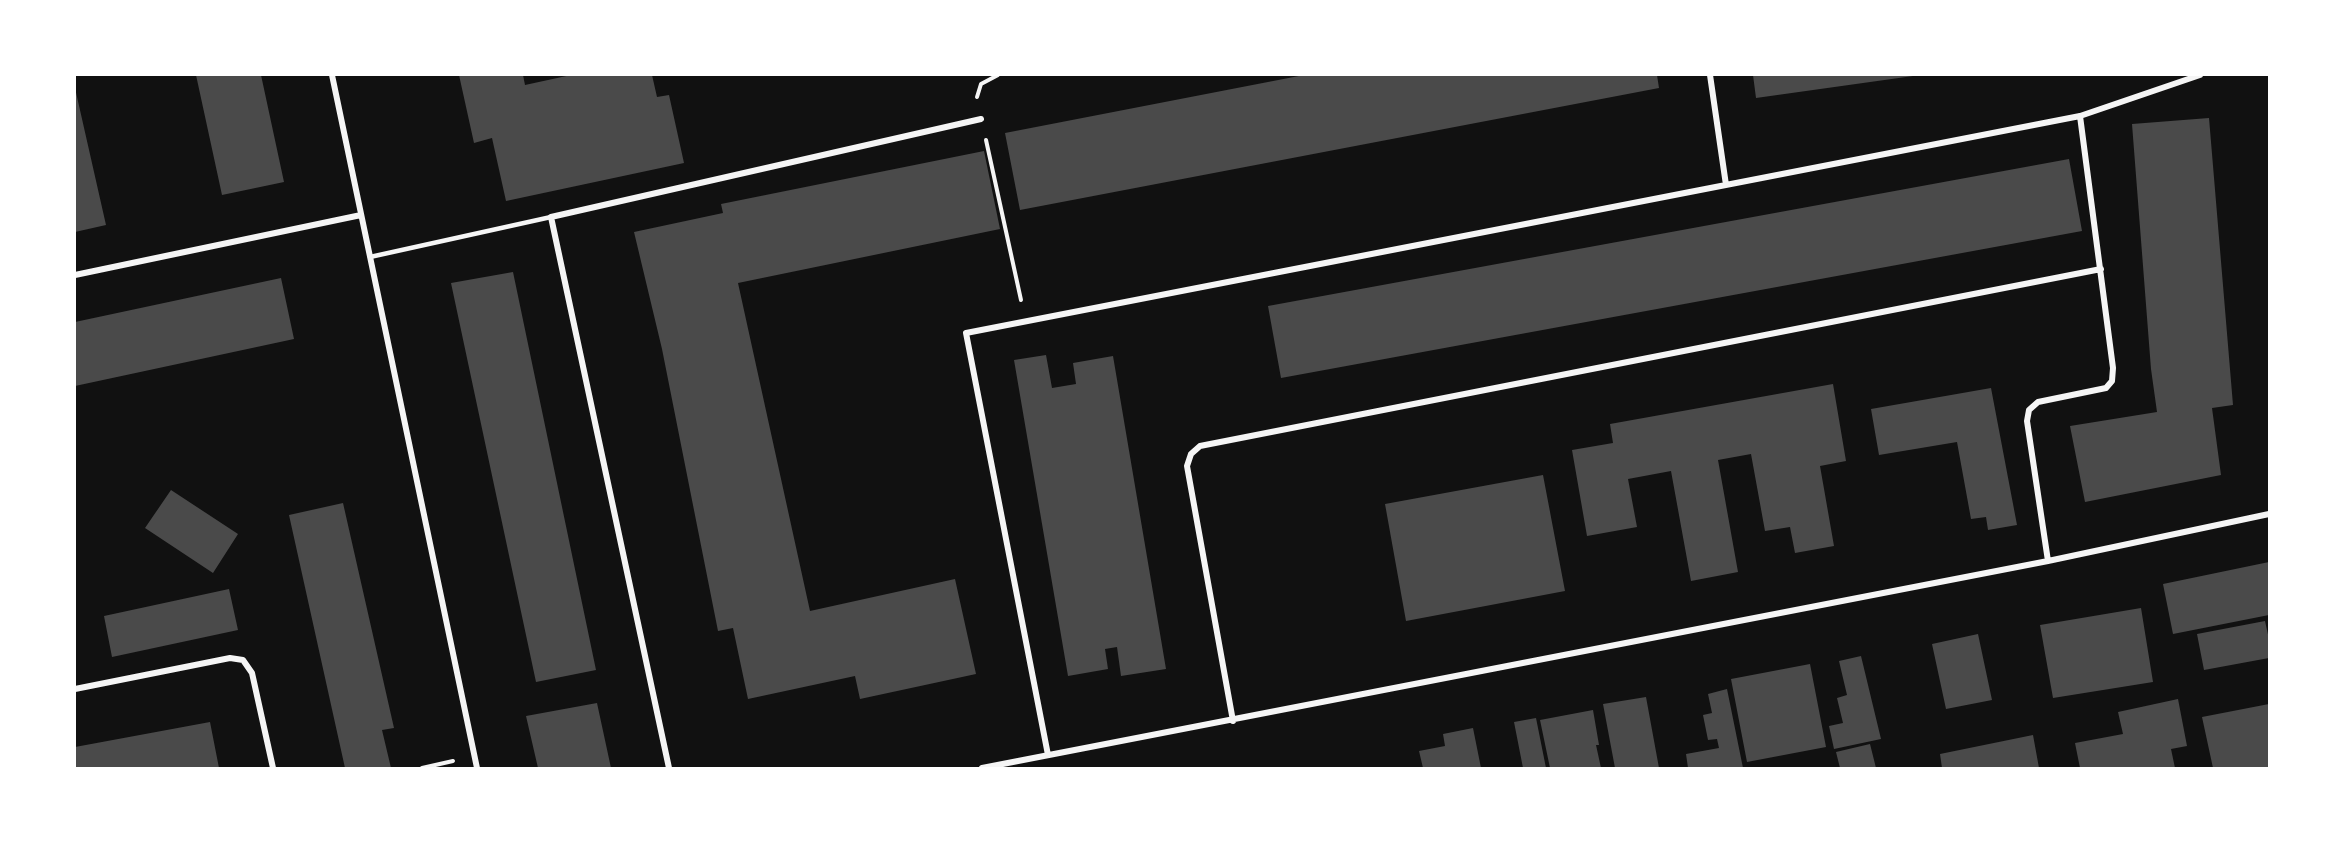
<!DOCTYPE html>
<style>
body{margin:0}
#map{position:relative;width:2344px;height:843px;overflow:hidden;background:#111;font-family:"Public Sans",sans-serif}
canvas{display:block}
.frame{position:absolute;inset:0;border:76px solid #fff;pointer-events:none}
</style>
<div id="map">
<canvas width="2344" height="843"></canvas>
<div class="frame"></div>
</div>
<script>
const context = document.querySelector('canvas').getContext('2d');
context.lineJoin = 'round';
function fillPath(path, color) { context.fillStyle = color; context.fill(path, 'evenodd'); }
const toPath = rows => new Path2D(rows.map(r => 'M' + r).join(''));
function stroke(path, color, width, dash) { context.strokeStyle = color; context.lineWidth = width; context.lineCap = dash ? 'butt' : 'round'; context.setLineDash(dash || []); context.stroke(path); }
fillPath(toPath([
 [196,75,261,75,284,182,222,195],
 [459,75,523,75,525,85,571,75,652,75,657,97,669,95,684,163,506,201,492,138,474,143],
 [1304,75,1657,75,1659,88,1020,210,1005,133],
 [1753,75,1913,75,1913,76,1756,98],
 [75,88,106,225,75,232],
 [2209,118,2233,405,2212,408,2221,475,2085,502,2070,426,2157,412,2151,369,2132,124],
 [984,151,1000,229,738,283,810,611,955,579,976,674,860,699,855,676,748,699,733,628,718,631,662,349,634,232,723,213,721,204],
 [2069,159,2082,231,1281,378,1268,306],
 [513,272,596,670,536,682,451,283],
 [281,278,294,339,75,386,75,322],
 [1046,355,1052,388,1076,384,1073,363,1113,356,1166,669,1121,676,1117,647,1105,649,1108,669,1068,676,1014,360],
 [1833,384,1846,461,1820,466,1834,546,1795,553,1790,527,1765,531,1751,454,1718,460,1738,572,1691,581,1671,471,1628,479,1637,527,1587,536,1572,450,1613,443,1610,424],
 [1991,388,2017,525,1988,530,1986,517,1971,519,1957,442,1879,455,1871,409],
 [1543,475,1565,591,1406,621,1385,504],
 [171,490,238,534,213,573,145,528],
 [343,503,394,728,382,730,391,768,345,768,289,515],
 [2269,562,2269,615,2173,634,2163,584],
 [229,589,238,630,112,657,104,616],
 [2141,608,2153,682,2053,698,2040,625],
 [2265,621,2269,639,2269,658,2204,670,2197,634],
 [1978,634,1992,700,1946,709,1932,644],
 [1861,656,1881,739,1834,749,1829,726,1843,723,1837,698,1847,695,1839,661],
 [1810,664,1826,747,1747,762,1731,679],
 [1727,689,1743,768,1688,768,1686,754,1719,748,1717,739,1708,740,1703,715,1712,713,1708,694],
 [1646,697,1659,768,1615,768,1603,704],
 [2178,699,2187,746,2171,749,2175,768,2080,768,2075,743,2123,734,2118,712],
 [597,703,611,768,538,768,526,716],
 [2269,704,2269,767,2213,768,2202,717],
 [1593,710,1599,745,1596,745,1601,768,1550,768,1540,720],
 [1536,718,1546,768,1523,768,1514,722],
 [210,722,219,768,75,768,75,747],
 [1473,728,1481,768,1423,768,1419,751,1445,746,1443,734],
 [2033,735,2039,768,1942,768,1940,754],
 [1870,744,1876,768,1840,768,1836,752]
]), '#4a4a4a');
stroke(toPath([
 [977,97,981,84,998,75],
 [986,140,1021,300],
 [422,768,453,761]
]), '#f5f5f5', 4);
stroke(toPath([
 [370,257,551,217]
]), '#f5f5f5', 4.5);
stroke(toPath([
 [332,75,477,768],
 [1710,75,1726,185],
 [75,275,361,215],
 [2048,561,2027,421,2029,410,2038,402,2106,388,2112,381,2113,368,2080,116],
 [75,689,230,658,243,660,252,673,273,768],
 [1233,721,1187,466,1191,454,1200,446,2101,269],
 [1048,755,966,333,2080,116,2200,75],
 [669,768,551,217,981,119],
 [982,768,2048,561,2269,514]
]), '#f5f5f5', 6);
</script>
